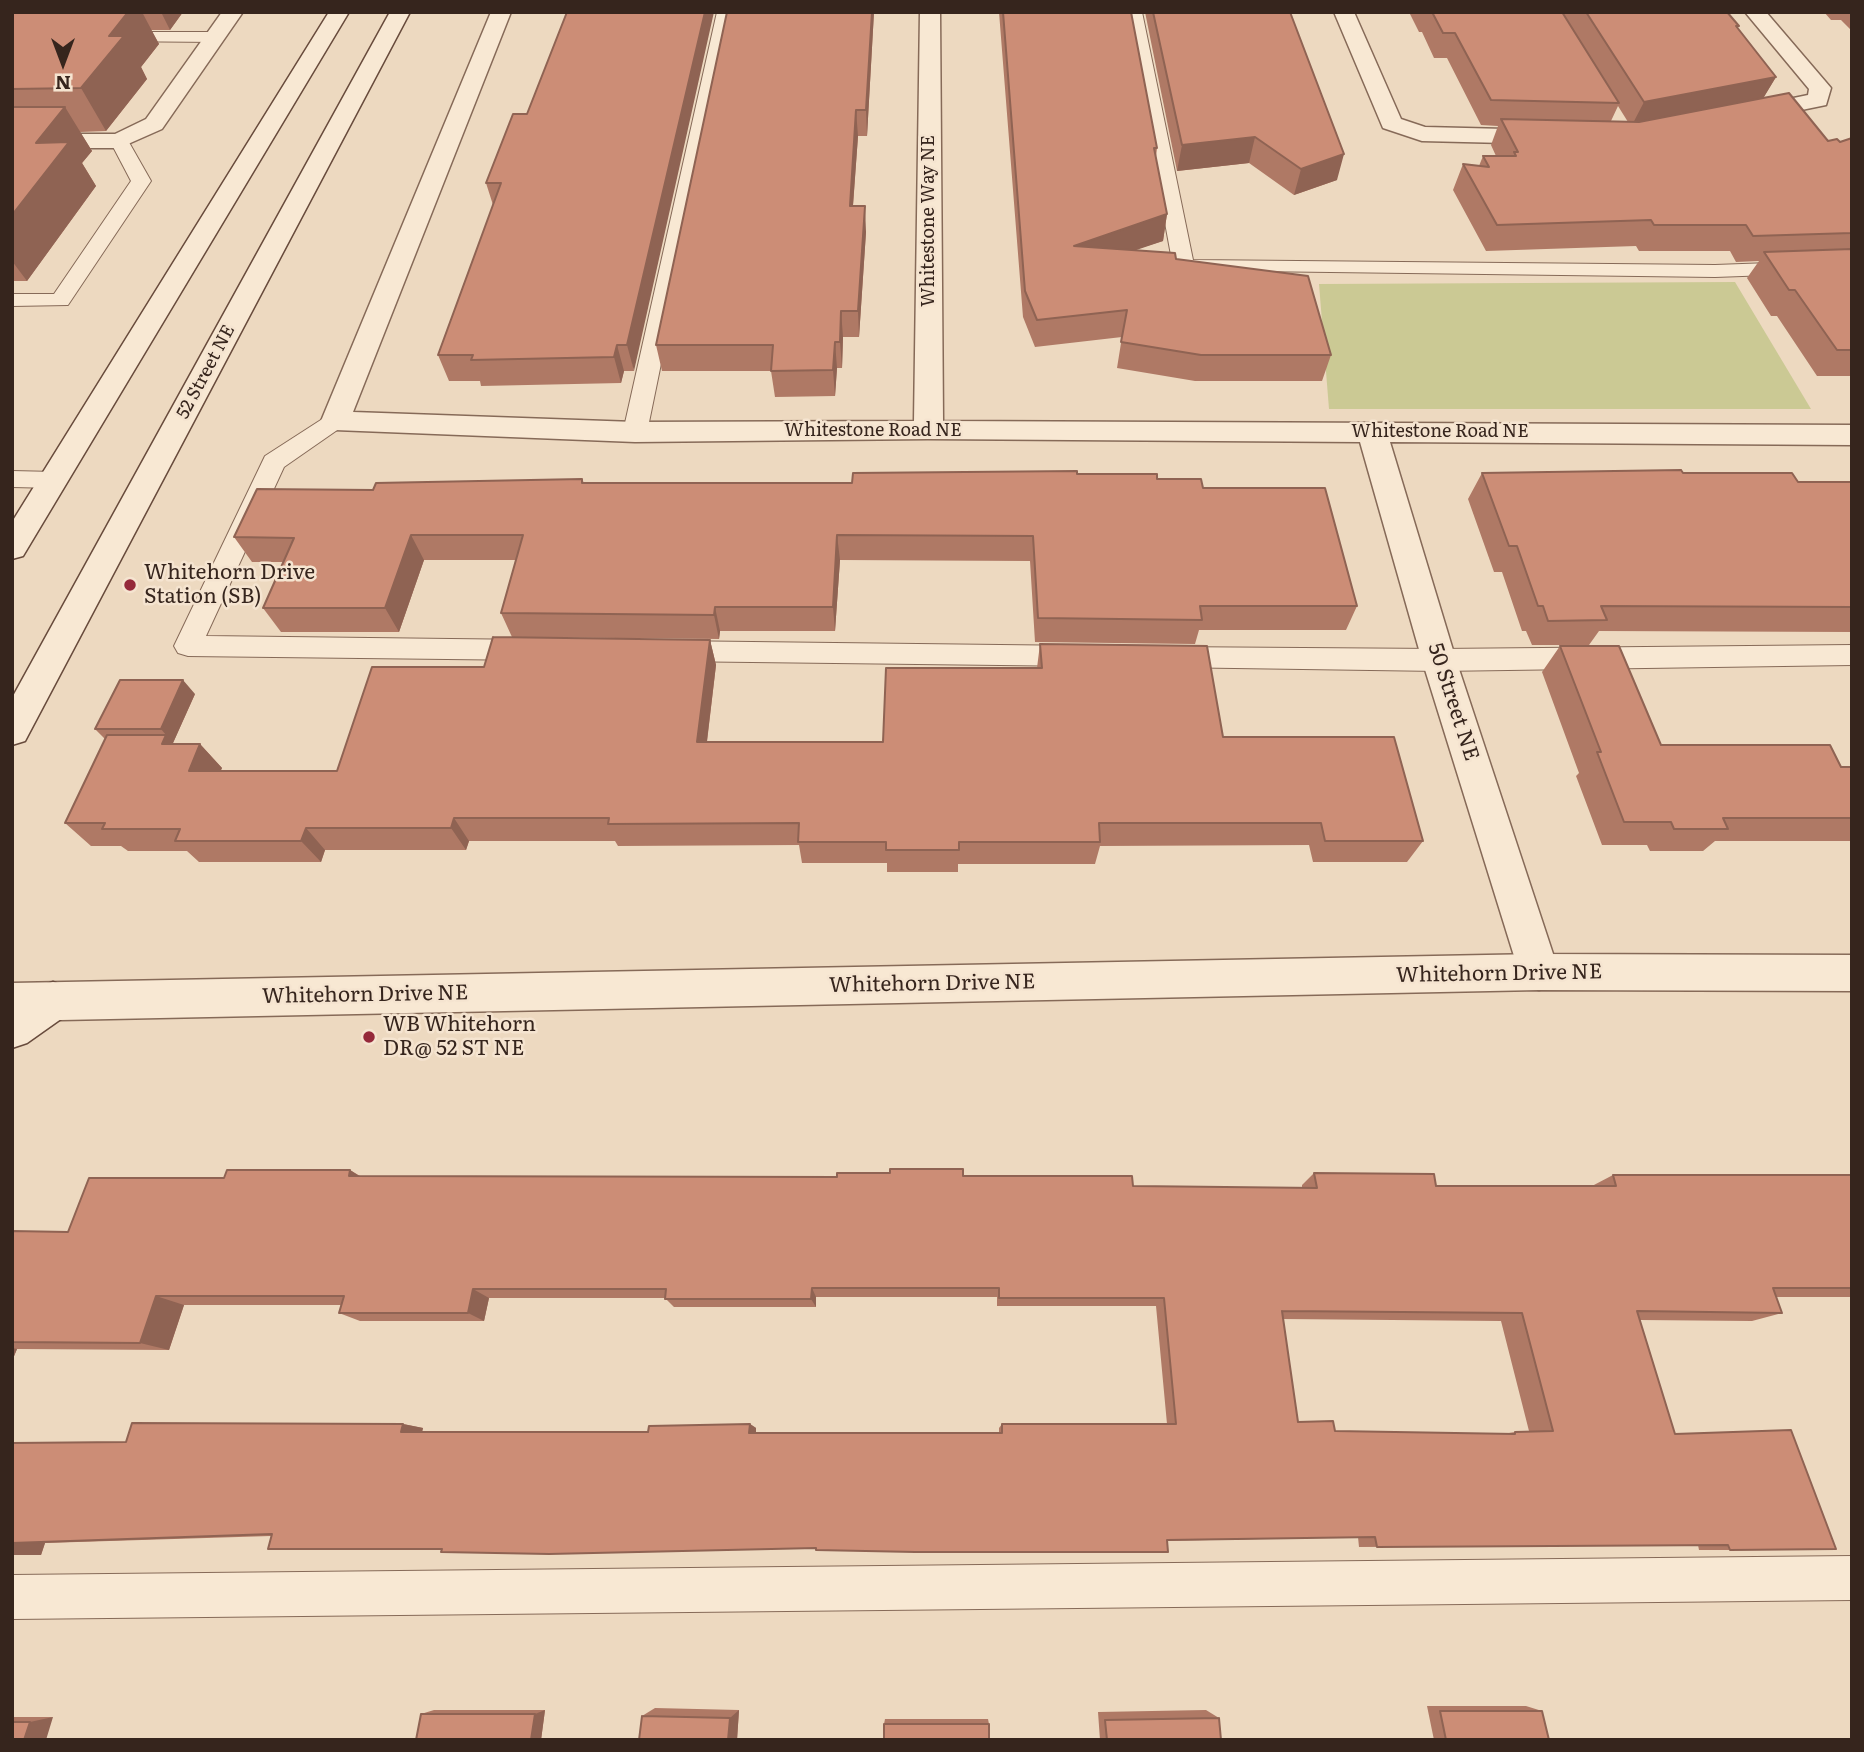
<!DOCTYPE html>
<style>
body{margin:0}
#map{position:relative;width:1864px;height:1752px;overflow:hidden;background:#edd9c0;font-family:Literata,serif}
canvas{display:block}
.frame{position:absolute;inset:0;border:14px solid #36251d;pointer-events:none}
.north{position:absolute;left:28px;top:28px;width:70px;height:70px;-webkit-text-stroke:5px #f5e4d0;paint-order:stroke;rotate:180deg;font-size:19px;font-weight:700;line-height:28px;text-align:center;color:#36251d}
.north::after{content:'';display:block;margin:auto;width:24px;height:32px;background:#36251d;clip-path:polygon(50% 0,100% 100%,50% 72%,0 100%)}
</style>
<div id="map">
<canvas width="1864" height="1752"></canvas>
<div class="frame"></div>
<div class="north">N</div>
</div>
<script>
const context = document.querySelector('canvas').getContext('2d');
context.lineJoin = 'round';
function fillPath(path, color) { context.fillStyle = color; context.fill(path, 'evenodd'); }
const toPath = rows => new Path2D(rows.map(r => 'M' + r).join(''));
function stroke(path, color, width, dash) { context.strokeStyle = color; context.lineWidth = width; context.lineCap = dash ? 'butt' : 'round'; context.setLineDash(dash || []); context.stroke(path); }
function write(font, color, halo, rows, align = 'center') {
  context.font = font + ' Literata,serif'; context.lineWidth = 5; context.setLineDash([]); context.textBaseline = 'middle'; context.strokeStyle = halo; context.fillStyle = color; for (const [text, x, y, turn = 0] of rows) {
    context.save(); context.translate(x, y); context.rotate((+turn || 0) * Math.PI / 180); context.textAlign = isNaN(turn) ? turn : align; if (halo) context.strokeText(text, 0, 0); context.fillText(text, 0, 0); context.restore();
  }
}
fillPath(toPath([
 [1735,282,1811,409,1329,409,1319,284]
]), '#cbc994');
const service = toPath([
 [717,12,733,12,647,432,643,437,635,440,627,437,623,432,717,12],
 [1126,12,1142,12,1193,260,1715,265,1852,260,1852,272,1715,277,1177,270,1173,266,1126,12],
 [112,32,216,32,225,37,216,42,106,41,103,37,112,32],
 [119,135,126,137,151,181,68,305,12,306,12,294,54,294,131,181,110,141,119,135],
 [335,413,343,416,347,421,343,426,284,467,206,636,533,640,543,643,547,650,543,657,533,660,188,656,178,653,174,646,265,456,327,416,335,413],
 [12,471,55,472,64,474,67,480,64,486,55,488,12,487,12,471],
 [669,641,1083,646,1093,649,1097,656,1093,663,1083,666,669,661,659,658,655,651,659,644,669,641],
 [1852,645,1852,665,1439,671,1166,667,1156,664,1152,657,1156,650,1166,647,1439,649,1852,645],
 [1852,1556,1852,1600,12,1619,12,1575,1852,1556]
]);
const minor = toPath([
 [222,12,243,12,162,129,119,148,12,148,12,134,115,134,146,119,222,12],
 [491,12,511,12,353,412,635,422,914,421,920,12,940,12,943,421,1852,425,1852,445,1390,442,1456,660,1559,972,1553,985,1539,990,1525,985,1519,972,1422,660,1360,442,928,439,635,442,335,430,325,428,321,421,491,12],
 [1334,12,1354,12,1401,119,1425,127,1547,130,1555,132,1559,137,1555,142,1547,144,1422,141,1383,128,1334,12],
 [1745,12,1766,12,1831,88,1826,105,1748,121,1740,119,1737,114,1740,109,1808,95,1809,89,1745,12]
]);
const tertiary = toPath([
 [1539,954,1852,955,1852,991,1539,990,12,1021,12,983,1539,954]
]);
const secondary = toPath([
 [329,12,349,12,23,556,12,559,12,522,329,12],
 [390,12,410,12,25,741,12,745,12,698,390,12],
 [53,982,68,988,74,1001,68,1014,27,1043,12,1048,12,1005,38,988,53,982]
]);
stroke(service, '#866a58', 2);
stroke(minor, '#866a58', 3);
stroke(tertiary, '#866a58', 3);
stroke(secondary, '#684b3c', 3);
fillPath(service, '#f8e8d3');
fillPath(minor, '#f8e8d3');
fillPath(tertiary, '#f8e8d3');
fillPath(secondary, '#f8e8d3');
fillPath(toPath([
 [12,12,183,12,170,30,151,30,159,44,141,67,147,79,106,131,80,132,92,151,82,163,96,186,27,281,12,281],
 [567,12,634,371,624,371,621,383,481,386,480,381,449,381,438,355,493,205,486,183,527,114],
 [727,12,874,12,867,136,858,136,853,206,866,232,859,337,843,337,842,368,837,368,835,396,775,397,771,371,662,371,656,345],
 [999,12,1131,12,1157,148,1156,157,1167,214,1163,241,1134,250,1176,259,1331,355,1322,381,1195,381,1117,368,1122,337,1035,347,1023,317],
 [1145,12,1290,12,1337,180,1294,195,1249,163,1177,171],
 [1409,12,1727,12,1739,26,1738,28,1776,77,1763,98,1828,141,1840,142,1852,138,1852,376,1817,376,1777,316,1771,316,1747,278,1759,261,1736,262,1730,251,1639,251,1636,246,1486,251,1453,190,1463,164,1479,166,1483,156,1496,156,1491,145,1498,126,1481,125,1447,58,1434,58,1422,32,1419,32],
 [1618,106,1628,122,1611,121],
 [1824,12,1852,12,1852,31,1841,20,1831,20],
 [1482,473,1683,473,1798,482,1852,482,1852,632,1599,631,1589,645,1532,645,1526,631,1522,631,1502,572,1494,572,1468,499],
 [1077,474,1157,479,1203,488,1357,606,1346,630,1199,630,1195,644,1035,642,1030,561,840,560,835,631,720,631,719,639,512,637,501,613,516,560,424,560,399,632,281,632,263,608,283,562,252,562,234,537,373,490,582,479,584,483,852,483],
 [710,640,716,665,707,742,883,742,1037,668,1040,644,1423,841,1407,862,1313,862,1309,845,1100,846,1095,864,958,864,958,872,887,872,887,863,802,863,799,845,618,846,615,841,469,841,466,850,325,850,321,862,199,862,187,851,128,851,121,846,91,846,65,823,105,739,95,729,195,694,173,743,175,744,200,744,222,768,220,771,337,771,484,667],
 [1560,646,1661,745,1841,767,1852,767,1852,841,1715,841,1703,851,1650,851,1647,845,1602,845,1576,776,1579,773,1542,672],
 [350,1170,360,1176,963,1176,1133,1186,1302,1188,1302,1185,1314,1173,1436,1186,1592,1186,1613,1175,1852,1175,1852,1297,1776,1297,1782,1313,1752,1321,1640,1320,1675,1434,1791,1430,1730,1550,1699,1550,1698,1545,1359,1547,1358,1537,816,1548,442,1549,271,1536,45,1543,41,1555,12,1555,12,1443,126,1442,403,1424,423,1428,422,1432,648,1432,750,1424,756,1428,756,1433,999,1433,999,1428,1002,1424,1167,1424,1156,1306,997,1306,997,1297,816,1297,816,1307,674,1307,665,1298,489,1298,484,1321,360,1321,339,1313,341,1305,184,1305,169,1350,17,1349,12,1361,12,1231,68,1232,224,1178],
 [1283,1319,1501,1321,1529,1431,1515,1432,1503,1434,1335,1431,1298,1422],
 [1427,1706,1526,1706,1542,1711,1549,1740,1434,1740],
 [655,1708,739,1710,737,1740,639,1740,642,1716],
 [434,1710,545,1710,541,1740,416,1740,421,1714],
 [1206,1710,1219,1718,1221,1740,1100,1740,1098,1712],
 [12,1717,53,1717,12,1740],
 [885,1719,988,1719,989,1724,884,1724]
]), '#af7965');
fillPath(toPath([
 [128,12,142,12,159,44,141,67,147,79,106,131,81,88,109,36],
 [161,12,183,12,170,30],
 [705,12,714,12,634,371,627,345],
 [872,12,874,12,867,136,866,110],
 [1776,77,1761,102,1631,127,1644,102],
 [65,107,92,151,82,163,96,186,27,281,12,261,12,215,36,143],
 [856,110,858,136,851,232,850,206],
 [1255,137,1249,163,1177,171,1182,145],
 [1344,154,1337,180,1294,195,1301,169],
 [865,206,866,232,859,337,858,311],
 [1167,214,1163,241,1071,272,1074,246],
 [841,311,843,337,842,368,840,342],
 [835,342,837,368,835,396,833,370],
 [617,345,624,371,621,383,614,357],
 [411,535,424,560,399,632,385,608],
 [837,535,840,560,835,631,833,607],
 [715,607,720,631,719,639,714,615],
 [710,640,716,665,704,765,697,742],
 [183,680,195,694,173,743,188,759,162,744,166,735,161,729],
 [200,744,222,768,211,794,189,771],
 [454,818,469,841,466,850,451,828],
 [306,828,325,850,321,862,301,841],
 [350,1170,370,1183,349,1176],
 [812,1288,816,1297,816,1307,811,1299],
 [473,1289,489,1298,484,1321,468,1313],
 [156,1296,184,1305,169,1350,140,1343],
 [12,1348,17,1349,12,1361],
 [403,1424,423,1428,421,1436,401,1432],
 [750,1424,756,1428,756,1437,749,1433],
 [12,1543,45,1543,41,1555,12,1555],
 [545,1710,541,1740,531,1740,535,1714],
 [739,1710,737,1740,728,1740,730,1718],
 [53,1717,46,1740,24,1740,30,1722]
]), '#8f6353');
const building = toPath([
 [12,12,128,12,109,36,124,36,81,88,12,89,12,12],
 [567,12,705,12,627,345,617,345,614,357,471,360,473,355,438,355,501,183,486,183,513,114,527,114,567,12],
 [727,12,872,12,866,110,856,110,850,206,865,206,858,311,841,311,840,342,835,342,833,370,771,371,773,345,656,345,727,12],
 [1003,12,1131,12,1157,148,1154,148,1167,214,1074,246,1175,253,1176,259,1308,276,1331,355,1201,355,1121,342,1127,310,1037,320,1025,291,1003,12],
 [1153,12,1290,12,1344,154,1301,169,1255,137,1182,145,1153,12],
 [1432,12,1562,12,1619,103,1491,100,1455,33,1443,33,1432,12],
 [1586,12,1727,12,1739,26,1736,26,1776,77,1644,102,1586,12],
 [1789,93,1828,141,1837,139,1840,142,1852,138,1852,233,1753,236,1746,225,1654,225,1651,220,1497,225,1463,164,1489,167,1483,156,1516,156,1514,152,1518,152,1501,119,1639,122,1789,93],
 [12,107,65,107,36,143,69,142,12,215,12,107],
 [1852,249,1852,350,1837,350,1795,290,1789,290,1764,252,1852,249],
 [1681,470,1683,473,1792,473,1798,482,1852,482,1852,607,1601,606,1607,620,1548,621,1543,606,1538,606,1517,546,1509,546,1482,473,1681,470],
 [1077,471,1077,474,1157,474,1157,479,1201,479,1203,488,1325,488,1357,606,1200,606,1202,620,1038,618,1033,536,837,535,833,607,715,607,714,615,501,613,523,535,411,535,385,608,263,608,294,538,234,537,257,489,373,490,376,483,582,479,582,483,852,483,853,473,1077,471],
 [493,637,710,640,697,742,883,742,886,668,1042,668,1040,644,1207,646,1223,737,1394,737,1423,841,1325,841,1321,823,1099,823,1100,842,959,842,959,850,886,850,886,842,798,842,799,823,608,824,609,818,454,818,451,828,306,828,301,841,175,841,180,829,102,829,105,823,65,823,107,735,166,735,162,744,200,744,189,771,337,771,372,667,484,667,493,637],
 [1560,646,1619,646,1661,745,1830,745,1841,767,1852,767,1852,818,1723,818,1728,829,1674,829,1671,822,1624,822,1597,752,1601,752,1560,646],
 [120,680,183,680,161,729,95,729,120,680],
 [890,1169,963,1169,963,1176,1132,1176,1133,1186,1317,1188,1314,1173,1434,1174,1436,1186,1616,1186,1613,1175,1852,1175,1852,1288,1773,1288,1782,1313,1637,1311,1675,1434,1791,1430,1836,1549,1730,1550,1728,1545,1377,1547,1375,1537,1167,1540,1168,1552,915,1552,816,1550,816,1548,549,1554,441,1552,442,1549,268,1549,272,1534,12,1543,12,1443,126,1442,132,1423,403,1424,401,1432,648,1432,649,1426,750,1424,749,1433,1002,1433,1002,1424,1176,1424,1164,1298,999,1298,999,1288,812,1288,811,1299,665,1299,666,1289,473,1289,468,1313,339,1313,344,1296,156,1296,140,1343,12,1342,12,1231,68,1232,89,1178,224,1178,227,1170,350,1170,349,1176,837,1177,837,1173,890,1173,890,1169],
 [1282,1311,1522,1313,1553,1431,1515,1432,1515,1434,1335,1431,1333,1421,1298,1422,1282,1311],
 [1440,1711,1542,1711,1549,1740,1446,1740,1440,1711],
 [421,1714,535,1714,531,1740,416,1740,421,1714],
 [642,1716,730,1718,728,1740,639,1740,642,1716],
 [1219,1718,1221,1740,1107,1740,1105,1720,1219,1718],
 [12,1722,30,1722,24,1740,12,1740,12,1722],
 [884,1724,989,1724,989,1740,884,1740,884,1724]
]);
fillPath(building, '#cc8d76');
stroke(building, '#8f6353', 2);
for (const [x, y, r, color] of [
 [130,585,7,"#95293a"],
 [369,1037,7,"#95293a"]
]) { const dot = new Path2D(); dot.arc(x, y, r, 0, 2 * Math.PI); context.fillStyle = color; context.fill(dot); stroke(dot, '#f5e4d0', 2.5); }
write('18px', '#36251d', '#f5e4d0', [
 ["Whitestone Way NE",929,221,-90],
 ["52 Street NE",206,372,-62],
 ["Whitestone Road NE",873,431],
 ["Whitestone Road NE",1440,432]
]);
write('21px', '#36251d', '#f5e4d0', [
 ["Whitehorn Drive",144,573],
 ["Station (SB)",144,597],
 ["WB Whitehorn",383,1025],
 ["DR@ 52 ST NE",383,1049]
], 'left');
write('21px', '#36251d', '#f5e4d0', [
 ["50 Street NE",1453,702,72],
 ["Whitehorn Drive NE",1499,974,-1],
 ["Whitehorn Drive NE",932,984,-1],
 ["Whitehorn Drive NE",365,995,-1]
]);
</script>
